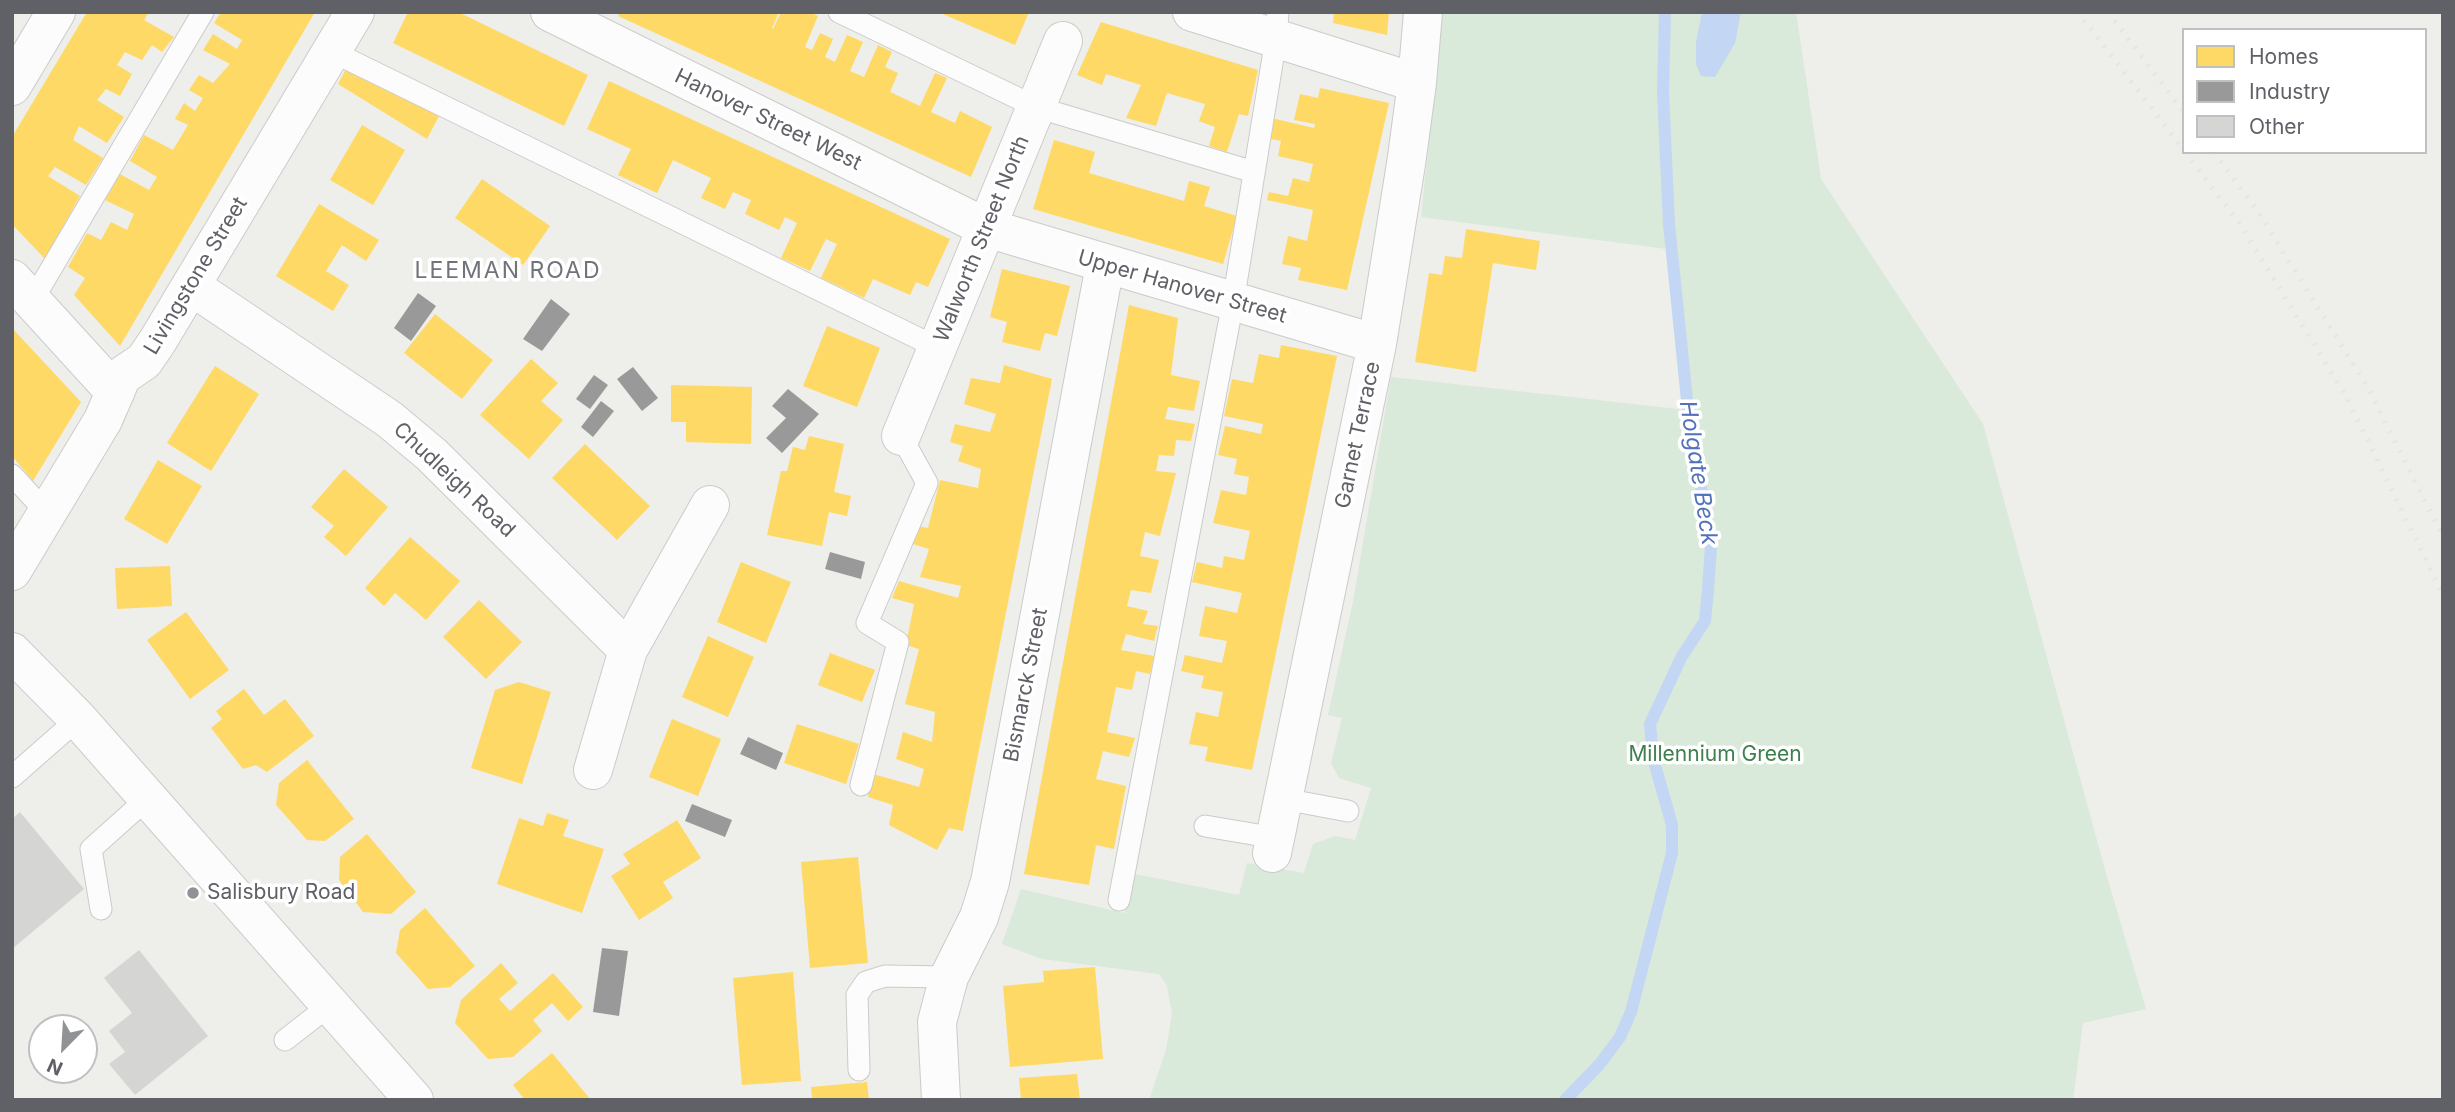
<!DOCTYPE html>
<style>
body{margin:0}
#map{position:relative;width:2455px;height:1112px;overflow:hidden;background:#eeeeea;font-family:Inter,sans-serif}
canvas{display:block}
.frame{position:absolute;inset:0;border:14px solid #5f6167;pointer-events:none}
.legend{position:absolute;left:2182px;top:28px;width:245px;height:126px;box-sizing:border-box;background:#fff;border:2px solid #bfc0c2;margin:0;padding:9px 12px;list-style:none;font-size:21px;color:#5f6167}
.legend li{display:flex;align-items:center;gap:14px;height:35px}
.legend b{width:35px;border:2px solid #bfc0c2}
.north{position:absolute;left:28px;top:1014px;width:70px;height:70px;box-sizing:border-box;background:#fff;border:2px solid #bfc0c2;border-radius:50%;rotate:204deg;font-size:19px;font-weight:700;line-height:28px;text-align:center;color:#5f6167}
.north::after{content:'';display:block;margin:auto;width:24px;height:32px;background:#919295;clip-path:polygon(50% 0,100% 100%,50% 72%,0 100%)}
</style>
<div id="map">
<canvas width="2455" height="1112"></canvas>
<div class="frame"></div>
<ul class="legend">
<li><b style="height:19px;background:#ffd966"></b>Homes</li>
<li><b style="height:19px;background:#999"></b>Industry</li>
<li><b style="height:19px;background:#d5d5d3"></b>Other</li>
</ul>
<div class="north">N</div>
</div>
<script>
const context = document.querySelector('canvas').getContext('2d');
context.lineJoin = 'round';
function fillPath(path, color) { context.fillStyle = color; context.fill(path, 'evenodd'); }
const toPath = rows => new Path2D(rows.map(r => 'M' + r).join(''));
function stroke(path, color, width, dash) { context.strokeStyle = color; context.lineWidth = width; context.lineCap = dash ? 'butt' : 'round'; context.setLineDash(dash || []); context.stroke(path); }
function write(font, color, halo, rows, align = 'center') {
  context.font = font + ' Inter,sans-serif'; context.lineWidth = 7; context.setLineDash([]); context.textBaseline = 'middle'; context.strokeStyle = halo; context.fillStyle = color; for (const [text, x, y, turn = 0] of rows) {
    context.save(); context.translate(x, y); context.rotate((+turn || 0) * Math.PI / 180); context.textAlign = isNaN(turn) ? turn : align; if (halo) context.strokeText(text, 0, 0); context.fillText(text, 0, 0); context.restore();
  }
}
fillPath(toPath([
 [1443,12,1796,12,1821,179,1983,424,2107,877,2146,1009,2083,1023,2073,1100,1149,1100,1166,1050,1172,1013,1167,986,1159,974,1042,959,1002,944,1021,889,1124,913,1135,874,1239,895,1247,863,1304,873,1313,844,1335,836,1355,840,1371,788,1339,778,1331,763,1342,718,1328,715,1353,602,1391,377,1687,410,1667,249,1421,217]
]), '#d9e9da');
fillPath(toPath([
 [1702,12,1741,12,1735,43,1715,77,1701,76,1696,64,1696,43]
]), '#c3d6f4');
fillPath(toPath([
 [87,12,149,12,144,20,174,37,162,52,152,45,142,60,125,52,117,65,132,74,120,96,106,89,97,100,124,117,107,143,79,126,73,140,103,158,86,185,55,167,48,176,80,196,45,259,12,224,12,137],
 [221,12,315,12,120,346,74,295,85,278,68,267,87,233,101,240,111,222,127,230,134,214,105,200,120,174,149,190,157,177,130,161,144,135,173,150,188,125,175,119,184,103,195,111,203,98,189,90,199,75,213,83,230,64,203,50,213,34,237,49,242,40,214,23],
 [408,12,458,12,588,75,564,126,393,43],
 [620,12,779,12,772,28,773,29,781,12,810,12,818,16,805,47,812,50,820,33,833,39,825,57,835,62,847,35,863,42,850,71,864,77,878,45,892,52,885,67,898,73,890,92,920,106,935,73,947,78,931,112,955,123,960,111,992,127,971,177,618,16],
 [938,12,1029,12,1015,45],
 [1334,12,1389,12,1387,35,1333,23],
 [1101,22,1258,70,1248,116,1239,114,1227,152,1209,146,1215,127,1199,121,1205,104,1167,93,1156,126,1126,118,1141,85,1106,74,1102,85,1077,75],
 [347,67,439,116,427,139,338,84],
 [609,81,950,239,928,287,916,282,910,295,873,279,864,298,821,278,837,244,826,239,810,271,781,258,797,223,785,217,779,230,745,214,751,200,733,192,725,209,701,198,711,178,673,160,657,193,618,175,631,149,587,129],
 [1320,88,1389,103,1347,290,1298,280,1301,268,1282,264,1288,236,1307,241,1313,210,1267,200,1269,192,1288,196,1293,178,1309,182,1313,164,1278,156,1281,141,1266,138,1271,118,1314,128,1315,124,1294,120,1300,94,1318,98],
 [362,125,405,150,373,205,330,180],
 [1054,140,1095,152,1089,173,1184,201,1189,181,1210,187,1204,206,1237,216,1223,264,1033,209],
 [482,179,550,226,523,265,455,218],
 [319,204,379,240,366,261,342,245,326,271,349,285,333,311,276,276],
 [1466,229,1540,241,1536,270,1493,263,1476,372,1415,362,1429,273,1442,275,1445,256,1462,258],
 [1002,269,1070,286,1057,336,1045,333,1040,351,1002,342,1007,322,990,317],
 [1129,305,1178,318,1171,375,1200,381,1194,411,1168,407,1165,419,1195,424,1191,441,1176,440,1174,456,1159,455,1156,471,1176,473,1160,536,1145,532,1140,556,1159,560,1151,593,1131,590,1127,606,1148,611,1143,624,1158,626,1154,641,1126,634,1121,650,1154,656,1150,674,1136,671,1132,690,1116,687,1107,732,1135,738,1129,757,1103,751,1096,779,1126,786,1114,849,1096,845,1089,885,1024,874],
 [435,314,493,360,462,399,404,353],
 [827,326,880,348,857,407,803,386],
 [12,328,81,402,33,481,12,456],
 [1281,345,1337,356,1252,770,1205,761,1208,747,1189,744,1196,712,1218,717,1223,692,1201,688,1204,676,1181,671,1185,655,1222,663,1227,641,1199,636,1205,606,1237,613,1242,593,1192,582,1197,562,1222,568,1224,556,1244,560,1250,531,1213,523,1221,490,1246,495,1249,477,1234,474,1237,459,1218,455,1225,426,1261,434,1263,424,1224,416,1232,379,1253,383,1259,354,1279,358],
 [531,359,558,383,541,401,563,420,529,459,480,415],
 [1004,365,1052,379,963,831,949,828,937,850,889,825,893,805,868,797,873,774,919,787,924,769,896,759,903,732,932,742,935,712,905,704,919,649,906,645,914,604,892,598,899,581,958,598,961,586,920,577,929,549,913,544,917,526,928,528,940,480,978,488,981,469,958,461,963,446,950,442,955,424,990,432,996,414,964,404,971,378,1000,383],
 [215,366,259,394,211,471,167,443],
 [671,385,752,387,751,444,686,442,686,422,671,422],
 [809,436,844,444,834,492,851,496,847,516,829,512,822,546,767,535,781,471,787,471,793,447,805,450],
 [585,444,650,506,617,540,552,478],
 [158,460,202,486,167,544,124,519],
 [344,469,388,507,346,556,324,537,334,526,311,507],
 [410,537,460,581,426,620,395,593,384,606,365,588],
 [741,562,791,582,766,643,717,622],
 [170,566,172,606,117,609,115,568],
 [479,600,522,642,486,679,443,637],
 [186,612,229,670,190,699,147,640],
 [708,636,754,657,728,717,682,697],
 [830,653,875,670,862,702,818,685],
 [519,682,551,692,522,784,471,768,495,690],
 [244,689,264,715,285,699,314,736,267,772,256,765,243,769,211,728,222,719,216,711],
 [672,719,721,739,698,796,649,777],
 [797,724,859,744,846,784,784,763],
 [307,760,354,819,325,841,307,840,276,805,279,783],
 [547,813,569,820,563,836,604,849,582,913,497,884,519,818,543,826],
 [677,820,701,858,663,882,673,898,639,920,611,876,630,864,623,854],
 [367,834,416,892,391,914,363,912,339,880,340,857],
 [858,857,868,963,810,968,801,862],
 [425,908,475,966,450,987,428,989,396,953,400,930],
 [501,963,518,983,499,999,510,1011,553,973,583,1007,568,1021,552,1003,533,1020,542,1031,513,1057,488,1059,455,1023,461,1000],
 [1095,967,1103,1059,1010,1067,1003,986,1044,982,1043,971],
 [793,972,801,1081,742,1085,733,978],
 [552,1053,591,1100,525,1100,513,1085],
 [1077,1074,1080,1100,1021,1100,1019,1078],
 [867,1082,869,1100,812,1100,811,1087]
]), '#ffd966');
fillPath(toPath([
 [418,293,436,306,411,341,394,328],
 [551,299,570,314,542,351,523,339],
 [633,367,658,398,642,411,617,379],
 [594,375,608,385,590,409,576,399],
 [788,389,819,414,782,453,766,438,786,418,772,406],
 [601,401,614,411,593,437,581,427],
 [830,552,865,562,861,579,825,569],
 [748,737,783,753,776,770,740,754],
 [692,804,732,820,725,837,685,821],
 [602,948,628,951,619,1016,593,1012]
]), '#999');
stroke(toPath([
 [1565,1100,1599,1065,1620,1037,1631,1012,1672,853,1672,825,1653,758,1650,724,1682,656,1705,621,1708,589,1711,547,1688,410,1669,224,1663,92,1665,12]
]), '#c3d6f4', 12);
fillPath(toPath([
 [20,812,84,889,12,949,12,819],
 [139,950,208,1036,135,1095,109,1064,125,1052,109,1031,132,1013,104,978]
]), '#d5d5d3');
const service = toPath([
 [839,12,1036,107,1254,172],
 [331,51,938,348],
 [32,301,203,12],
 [12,475,47,513],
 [12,777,78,719],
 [861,785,898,642,867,623,927,483,901,436],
 [1284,799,1348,811],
 [1205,826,1276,838],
 [1119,900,1233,302,1276,39,1278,12],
 [101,909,91,849,148,798],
 [285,1040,330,1005],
 [859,1070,857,995,866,982,885,976,949,977]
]);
const minor = toPath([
 [550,12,987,228,1377,344],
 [1192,12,1417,83],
 [12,86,56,12],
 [12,279,115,392],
 [191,286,389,419,432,455,628,650],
 [901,436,1063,41],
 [593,770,628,650,710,505],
 [1272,853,1377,344,1406,164,1417,83,1423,12],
 [941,1100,937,1022,949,977,979,917,990,882,1105,265]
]);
const tertiary = toPath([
 [12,571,103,420,122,376,144,361,157,342,355,12],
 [12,652,78,719,414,1100]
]);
stroke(service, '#cbcbcc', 23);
stroke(minor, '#cbcbcc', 40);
stroke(tertiary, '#cbcbcc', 40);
stroke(service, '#fcfcfc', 21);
stroke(minor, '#fcfcfc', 38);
stroke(tertiary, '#fcfcfc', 38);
stroke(toPath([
 [2076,12,2089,26,2184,151],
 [2108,12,2184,113],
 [2185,152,2239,223,2346,396,2443,595],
 [2214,152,2258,212,2368,388,2443,537]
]), '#e5e5e4', 5, [2, 9]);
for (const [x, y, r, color] of [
 [193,893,7,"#919295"]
]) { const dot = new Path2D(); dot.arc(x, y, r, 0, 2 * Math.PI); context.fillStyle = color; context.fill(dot); stroke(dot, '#fff', 2.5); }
write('21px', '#5f6167', '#fff', [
 ["Hanover Street West",768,120,26],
 ["Walworth Street North",982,239,-68],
 ["Livingstone Street",196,276,-59],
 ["Upper Hanover Street",1182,287,16],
 ["Garnet Terrace",1358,435,-78],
 ["Chudleigh Road",454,480,43],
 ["Bismarck Street",1026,685,-79]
]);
write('21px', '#3d804d', '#fff', [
 ["Millennium Green",1715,755]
]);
write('21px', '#5f6167', '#fff', [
 ["Salisbury Road",207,893]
], 'left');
context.letterSpacing = '2px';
write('23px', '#707379', '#fff', [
 ["LEEMAN ROAD",508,271]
]);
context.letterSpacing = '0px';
write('italic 23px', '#5472bb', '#fff', [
 ["Holgate Beck",1698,473,81]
]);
</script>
